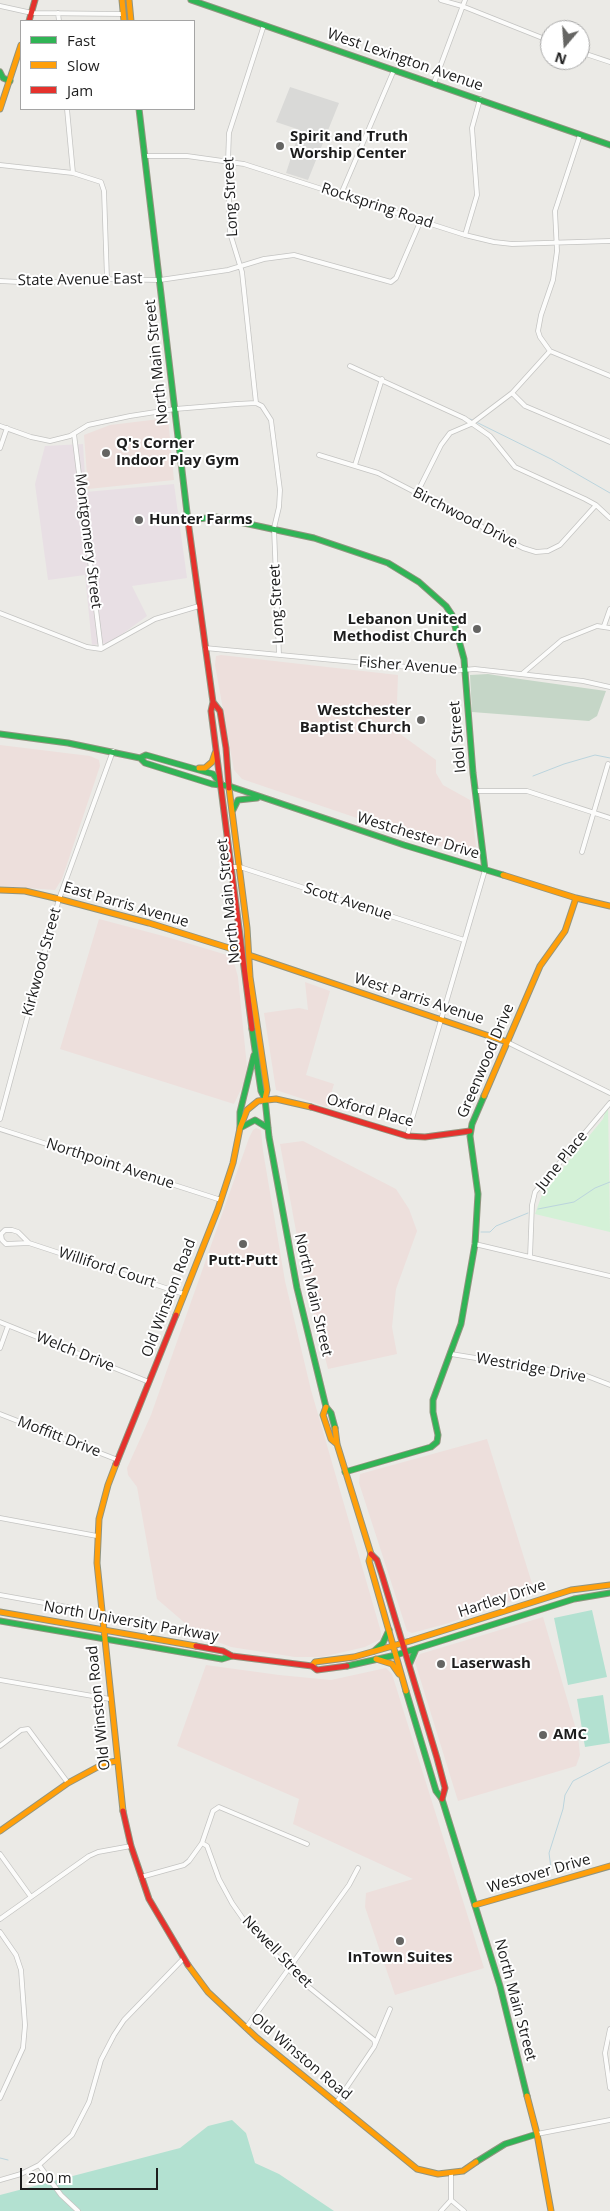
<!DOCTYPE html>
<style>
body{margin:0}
#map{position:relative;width:610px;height:2211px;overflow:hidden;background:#ebeae6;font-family:"Open Sans",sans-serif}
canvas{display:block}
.legend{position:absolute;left:20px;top:20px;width:175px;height:90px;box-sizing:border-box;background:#fff;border:1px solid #a5a5a5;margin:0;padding:6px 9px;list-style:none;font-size:15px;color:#1d1d1d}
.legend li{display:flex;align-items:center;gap:10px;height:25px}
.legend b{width:25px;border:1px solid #a5a5a5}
.north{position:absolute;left:540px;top:20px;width:50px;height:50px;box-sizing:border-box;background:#fff;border:1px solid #a5a5a5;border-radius:50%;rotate:198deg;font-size:14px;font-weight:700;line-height:20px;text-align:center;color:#1d1d1d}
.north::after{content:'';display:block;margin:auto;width:18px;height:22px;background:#656563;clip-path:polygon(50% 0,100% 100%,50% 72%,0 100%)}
.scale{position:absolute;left:20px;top:2168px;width:138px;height:22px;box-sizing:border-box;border:2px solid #1d1d1d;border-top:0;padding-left:6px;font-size:15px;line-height:18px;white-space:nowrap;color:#1d1d1d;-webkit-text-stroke:4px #fff;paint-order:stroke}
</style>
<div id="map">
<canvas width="610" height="2211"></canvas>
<ul class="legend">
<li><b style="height:6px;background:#30b455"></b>Fast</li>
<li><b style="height:6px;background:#ff9f0a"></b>Slow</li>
<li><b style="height:6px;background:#e5322d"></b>Jam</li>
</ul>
<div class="north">N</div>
<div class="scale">200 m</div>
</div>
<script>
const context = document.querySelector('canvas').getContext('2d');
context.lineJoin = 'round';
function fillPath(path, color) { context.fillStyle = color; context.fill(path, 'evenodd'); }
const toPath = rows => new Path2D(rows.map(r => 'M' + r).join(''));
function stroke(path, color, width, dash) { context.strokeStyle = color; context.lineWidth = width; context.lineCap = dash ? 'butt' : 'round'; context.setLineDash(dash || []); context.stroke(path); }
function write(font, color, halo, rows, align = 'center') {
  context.font = font + ' "Open Sans",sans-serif'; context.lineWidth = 4; context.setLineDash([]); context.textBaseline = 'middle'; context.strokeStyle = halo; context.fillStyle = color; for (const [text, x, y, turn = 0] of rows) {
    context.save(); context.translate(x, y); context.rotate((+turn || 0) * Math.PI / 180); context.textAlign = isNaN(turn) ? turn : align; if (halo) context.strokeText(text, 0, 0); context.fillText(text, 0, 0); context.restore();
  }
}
fillPath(toPath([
 [168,418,174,480,88,489,84,435,110,425],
 [221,655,398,675,396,731,436,760,436,773,443,785,470,800,477,853,474,856,466,855,242,779,234,770,215,665,216,656],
 [0,745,90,756,99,760,100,766,62,879,55,890,0,886],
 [99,919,167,937,227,955,233,959,238,977,247,1067,244,1083,234,1104,60,1049],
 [305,982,330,991,306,1075,334,1084,327,1107,276,1090,264,1013,299,1008,308,1010],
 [256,1128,261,1130,263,1151,285,1281,311,1390,381,1632,381,1639,365,1647,322,1657,295,1657,231,1647,199,1635,157,1599,137,1487,128,1475,127,1468,151,1415,249,1138,253,1130],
 [303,1141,396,1189,409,1209,417,1231,396,1289,392,1327,397,1354,328,1369,305,1280,280,1144],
 [487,1439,535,1593,449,1623,412,1633,407,1631,359,1483,360,1474],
 [543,1617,578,1736,580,1755,576,1766,458,1801,415,1662,420,1654],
 [206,1665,279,1675,331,1680,386,1668,392,1674,484,1968,395,1995,365,1907,366,1893,413,1879,293,1824,299,1799,177,1746]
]), '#eddfdc');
fillPath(toPath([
 [83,444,86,492,174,484,187,578,132,586,147,616,110,643,92,645,85,575,48,580,35,484,45,446]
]), '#e8dfe4');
fillPath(toPath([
 [290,87,339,103,308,180,286,173,300,130,276,122]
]), '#d9d9d7');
fillPath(toPath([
 [488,674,513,678,606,691,597,716,589,721,472,712,470,675]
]), '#c5d6c7');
fillPath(toPath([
 [608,1103,610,1232,535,1214,543,1192,603,1119]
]), '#d4f1d7');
fillPath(toPath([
 [592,1610,607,1677,568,1685,554,1618],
 [603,1695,610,1743,585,1747,577,1699],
 [232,2120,246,2133,255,2163,279,2174,334,2211,0,2211,0,2195,180,2148,208,2126]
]), '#b3e1d1');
stroke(toPath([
 [470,419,551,459,610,493],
 [533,776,564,764,595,755,610,758],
 [538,1209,574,1202,595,1188,610,1182],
 [481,1232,490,1232,496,1226,528,1213],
 [551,1868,549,1853,563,1809,565,1795,573,1781,610,1762],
 [0,2158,8,2160]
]), '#bbd4dd', 1);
const street = toPath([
 [441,0,462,6,550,41],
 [0,6,32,13,123,14],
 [58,13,59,21],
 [580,52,610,62],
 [434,83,465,0],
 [67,109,73,173],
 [580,135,555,211,557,251,553,280,541,315,538,331,540,337,550,351,610,376],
 [145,156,187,156,244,164,465,235,494,242,512,244,610,241],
 [0,165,73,173,101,182,104,191,107,279],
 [341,194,394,70],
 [465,235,477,195,472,128,480,99],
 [0,281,39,283,93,279,160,280,228,270,264,259,294,255,391,282,396,278,421,220],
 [350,366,464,418,490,436,515,467,585,499,596,505,610,518],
 [512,393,525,406,610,442],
 [256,403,242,272,230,233,228,161,229,133,264,25],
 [0,426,31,437,50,441,70,436,88,425,130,416,175,409,237,404,256,403,262,406,271,420,280,490,279,507,274,528,279,655],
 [74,434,101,649],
 [0,448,7,428],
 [319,455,378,473,523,548,536,552,548,551,560,545,596,505],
 [355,465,382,379],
 [417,493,441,445,450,433,471,424,512,393,550,351],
 [0,613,87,647,101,649,155,619,199,606],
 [604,626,610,609],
 [205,648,451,671,475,669,583,681,610,687],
 [522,674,562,640,597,626,610,628],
 [475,791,527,791,610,818],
 [582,852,608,764],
 [230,867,240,867,464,940],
 [507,1042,610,1093],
 [0,1119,59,899,113,751],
 [0,1129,221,1200],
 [407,1136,485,870],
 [29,1243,18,1232,12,1230,5,1230,1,1234,2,1240,6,1244,29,1243,184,1294],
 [475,1244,610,1276],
 [530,1257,532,1205,535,1192,610,1103],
 [0,1322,149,1382],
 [0,1348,8,1326],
 [451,1354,587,1376,610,1385],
 [0,1414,118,1460],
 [0,1518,97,1536],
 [0,1595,67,1607],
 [0,1680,110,1699],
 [0,1746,21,1730,28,1729,68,1783],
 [202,1843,207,1846,219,1879,232,1903,246,1923,294,1975,374,2040,375,2043],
 [0,1854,31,1897],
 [141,1877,184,1865,189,1861,202,1843,213,1811,219,1807,307,1844],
 [0,1919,89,1856,98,1852,131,1846],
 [0,1932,16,1955,21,1970,25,2025,23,2048,0,2098],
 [246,2028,349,1885,358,1868],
 [610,2029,605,2053,610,2088],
 [336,2103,374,2047,390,2009],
 [537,2134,610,2120],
 [39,2165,61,2195,78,2211],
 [451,2174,451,2200,464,2211],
 [0,2180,21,2174,39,2165,72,2135,89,2102,101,2060,114,2035,124,2020,183,1959],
 [441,2211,451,2200]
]);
const fast = toPath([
 [191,0,610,145],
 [0,72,3,78,10,81],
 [139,109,188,521],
 [188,520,216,517,314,538,388,563,419,582,446,606,452,615,464,659,473,773,485,870],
 [0,734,68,743,140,758,146,755,213,774,221,784],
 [140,758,145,763,212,784,229,786,404,845,503,875],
 [233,810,238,800,257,798],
 [252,1029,261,1091,265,1099,269,1137,297,1288,326,1407,331,1413,335,1428],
 [254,1055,240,1112,240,1128,255,1120,268,1128],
 [345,1472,431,1447,437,1442,438,1435,433,1412,433,1400,461,1324,475,1244,478,1194,470,1136,472,1124,484,1096],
 [0,1621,222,1659,232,1656],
 [374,1651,383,1643,389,1630],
 [410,1663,416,1649],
 [347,1666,396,1655,574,1599,610,1593],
 [406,1691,436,1791,442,1799,500,1986,527,2096],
 [476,2162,505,2144,537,2134]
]);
const slow = toPath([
 [122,0,124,21],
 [129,0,131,21],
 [0,109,21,45],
 [199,768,205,768,212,762,215,753],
 [229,788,247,928,250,977,267,1090,265,1099],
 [503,875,576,898,610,906],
 [0,890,25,891,59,899,149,923,242,952],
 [249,955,507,1042],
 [484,1096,540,966,565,931,576,898],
 [176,1315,218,1209,233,1163,240,1128,247,1110,258,1101,276,1099,311,1107],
 [326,1407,323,1415,331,1439,337,1444],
 [335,1428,337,1444,371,1554,369,1561,406,1691],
 [116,1464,108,1485,99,1519,97,1563,123,1811],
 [0,1612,196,1646],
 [376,1659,392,1664,399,1674],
 [312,1666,315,1662,354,1657,410,1641,571,1590,610,1585],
 [0,1831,68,1783,105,1763,117,1761],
 [475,1905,610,1866],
 [188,1965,208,1992,257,2038,417,2169,438,2174,463,2171,476,2162],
 [527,2096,537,2134,551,2211]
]);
const jam = toPath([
 [29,21,35,0],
 [188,521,213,702,220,711,226,748,229,788],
 [213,702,211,711,252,1029],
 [311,1107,407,1136,425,1137,470,1131],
 [116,1464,176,1315],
 [371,1554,377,1560,382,1575,437,1758,445,1788,442,1799],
 [196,1646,223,1651,232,1656,312,1666,317,1670,347,1666],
 [123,1811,131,1846,149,1899,188,1965]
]);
stroke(street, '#c4c4c2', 5.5);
stroke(fast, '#91947f', 7);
stroke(slow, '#91947f', 7);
stroke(jam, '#91947f', 7);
stroke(street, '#fcfcfb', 4);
stroke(fast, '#30b455', 5);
stroke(slow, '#ff9f0a', 5);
stroke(jam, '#e5322d', 5);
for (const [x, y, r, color] of [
 [280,146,5,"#656563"],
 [106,453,5,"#656563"],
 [139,520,5,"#656563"],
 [477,629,5,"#656563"],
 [421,720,5,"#656563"],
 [243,1244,5,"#656563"],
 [441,1664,5,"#656563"],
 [543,1735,5,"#656563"],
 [400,1941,5,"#656563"]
]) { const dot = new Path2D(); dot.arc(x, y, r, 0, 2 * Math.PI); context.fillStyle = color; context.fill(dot); stroke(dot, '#fff', 2); }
write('15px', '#1d1d1d', '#fff', [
 ["West Lexington Avenue",405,60,19],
 ["Long Street",231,197,-93],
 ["Rockspring Road",377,206,18],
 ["State Avenue East",80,280,-1],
 ["North Main Street",157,362,-96],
 ["Birchwood Drive",465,518,27],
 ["Montgomery Street",88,541,83],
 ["Long Street",277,604,-93],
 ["Fisher Avenue",408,666,4],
 ["Idol Street",458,737,-95],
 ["Westchester Drive",418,836,17],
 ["North Main Street",229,901,-96],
 ["Scott Avenue",348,902,18],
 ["East Parris Avenue",126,905,16],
 ["Kirkwood Street",42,962,-75],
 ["West Parris Avenue",419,999,18],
 ["Greenwood Drive",486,1061,-67],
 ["Oxford Place",370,1111,15],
 ["June Place",562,1161,-51],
 ["Northpoint Avenue",110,1164,18],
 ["Williford Court",107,1268,18],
 ["North Main Street",313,1295,77],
 ["Old Winston Road",169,1298,-69],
 ["Welch Drive",75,1352,22],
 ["Westridge Drive",531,1368,10],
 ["Moffitt Drive",59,1437,21],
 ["Hartley Drive",502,1599,-18],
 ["North University Parkway",131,1622,10],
 ["Old Winston Road",99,1708,-96],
 ["Westover Drive",539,1874,-16],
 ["Newell Street",277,1952,46],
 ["North Main Street",515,2000,75],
 ["Old Winston Road",301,2057,40]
]);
write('bold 15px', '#1d1d1d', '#fff', [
 ["Spirit and Truth",290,137],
 ["Worship Center",290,154],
 ["Q's Corner",116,444],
 ["Indoor Play Gym",116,461],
 ["Hunter Farms",149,520],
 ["Lebanon United",467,620,"right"],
 ["Methodist Church",467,637,"right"],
 ["Westchester",411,711,"right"],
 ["Baptist Church",411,728,"right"],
 ["Putt-Putt",243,1261,"center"],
 ["Laserwash",451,1664],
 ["AMC",553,1735],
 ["InTown Suites",400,1958,"center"]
], 'left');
</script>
